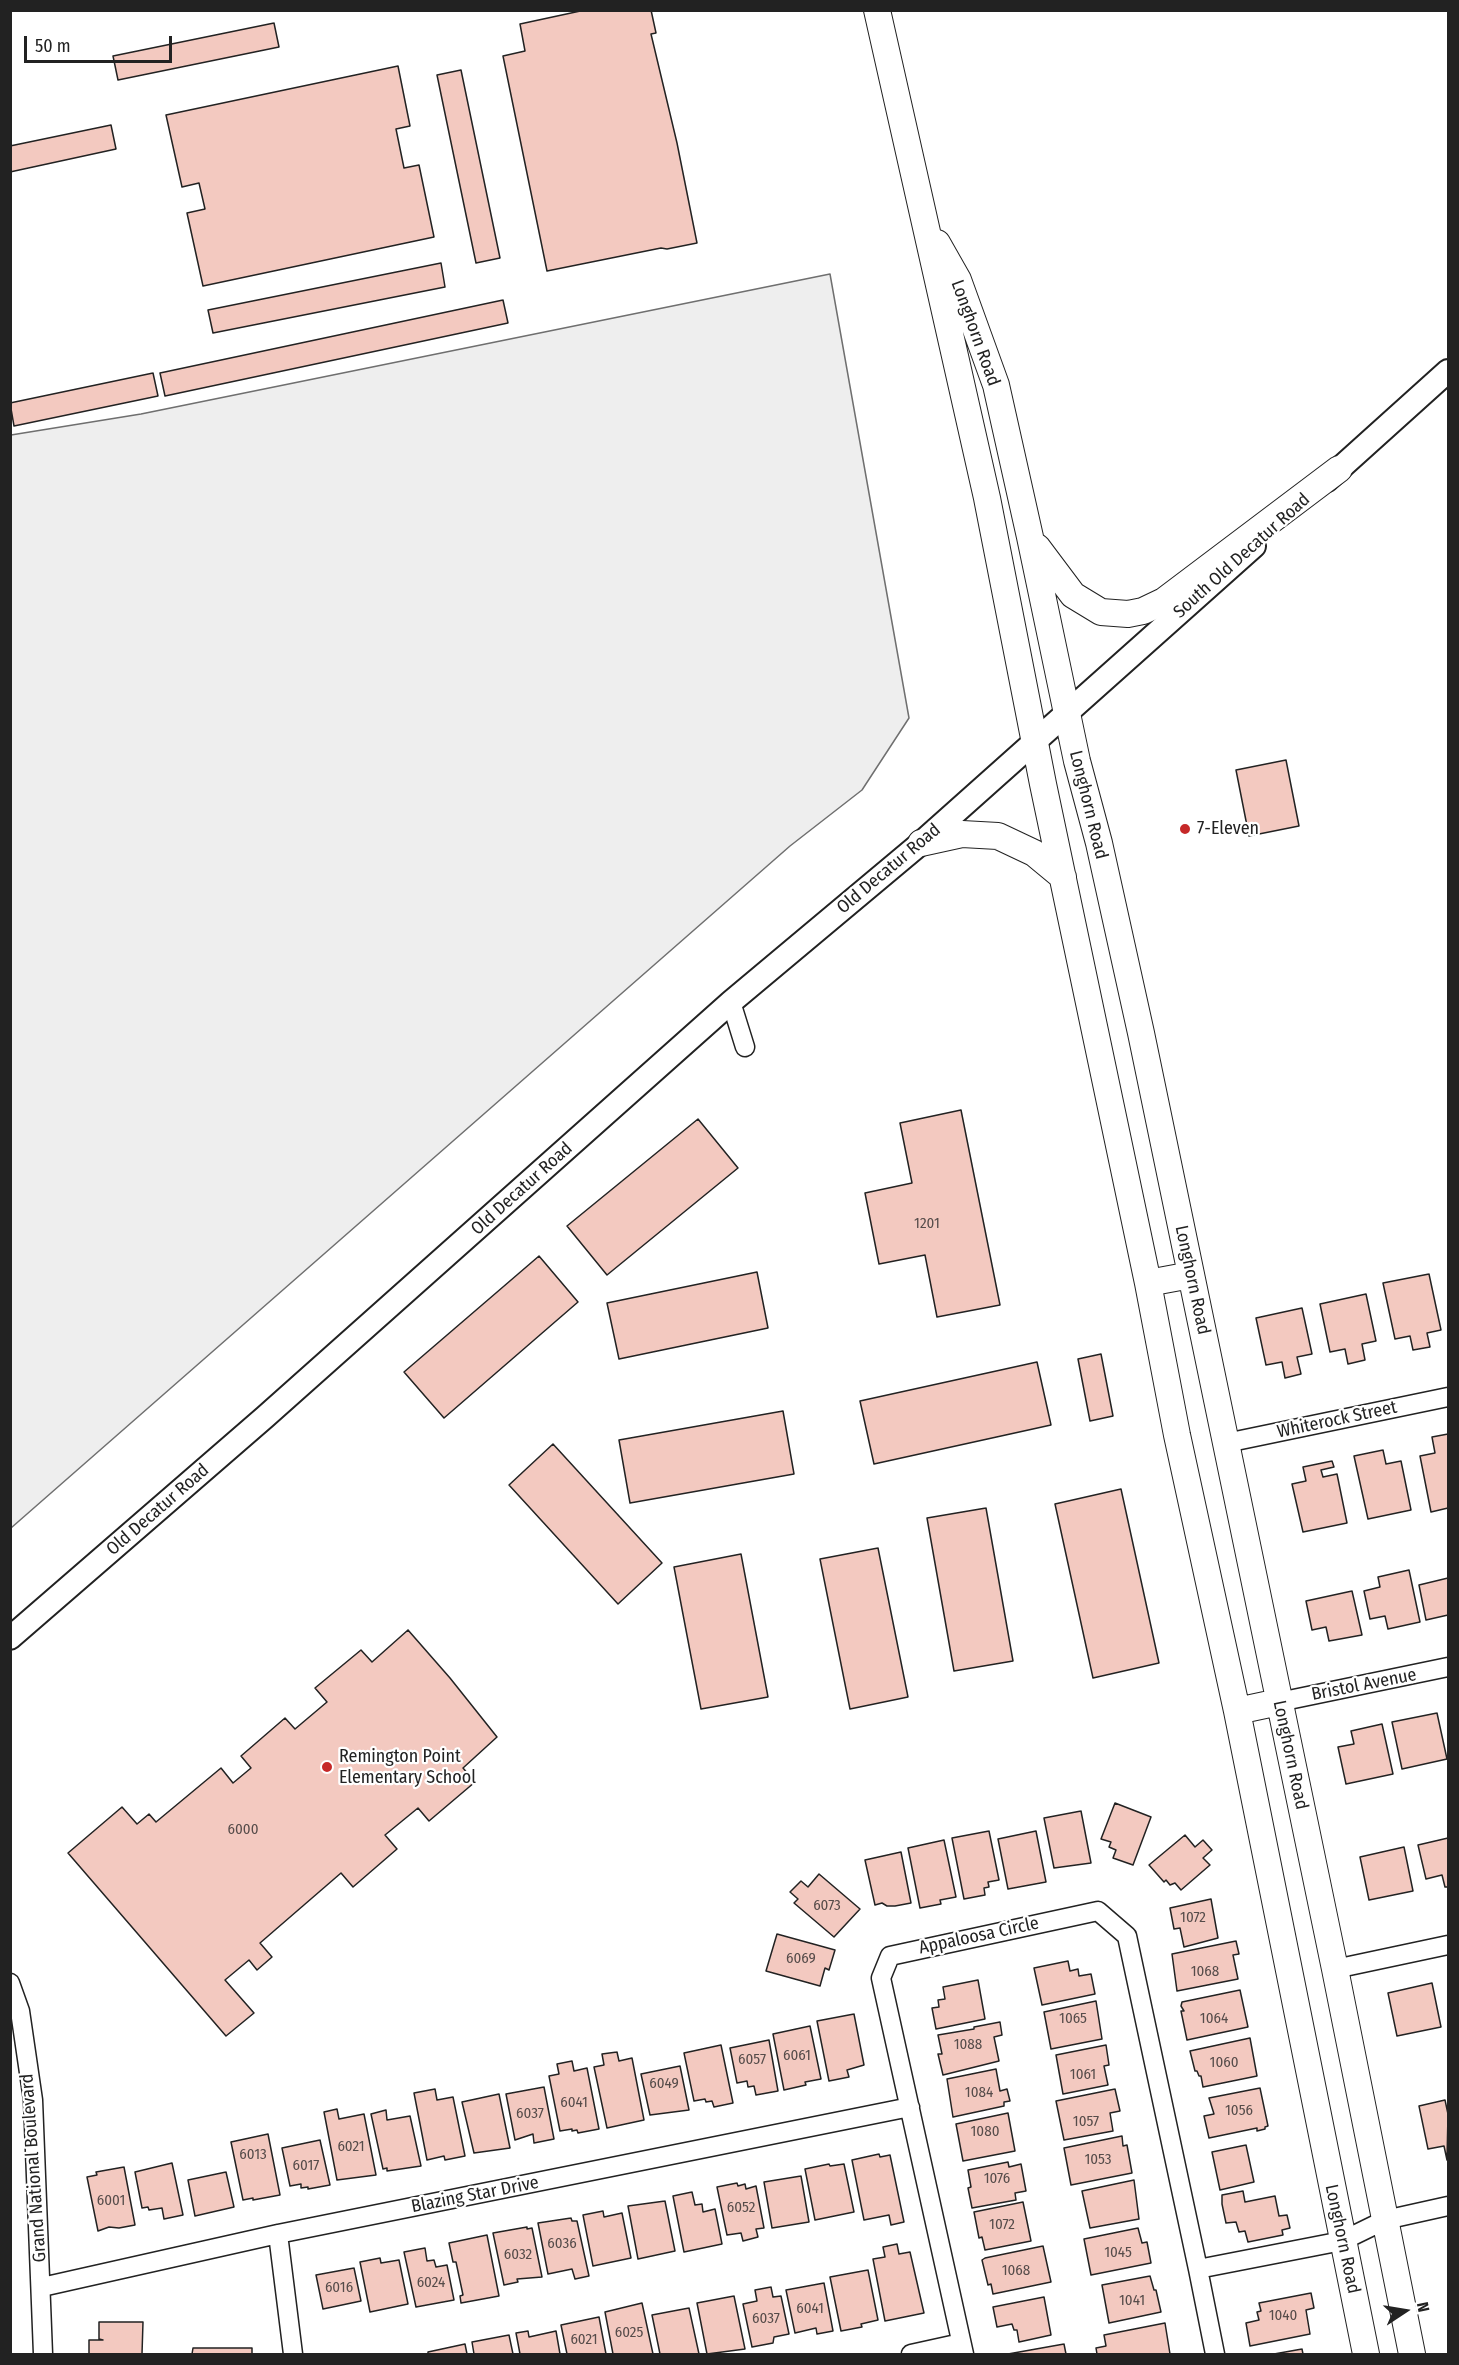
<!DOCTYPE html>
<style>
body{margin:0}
#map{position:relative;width:1459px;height:2365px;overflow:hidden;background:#fff;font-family:"Fira Sans Condensed",sans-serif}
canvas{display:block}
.frame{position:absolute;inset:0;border:12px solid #222;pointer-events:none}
.north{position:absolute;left:1375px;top:2281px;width:60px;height:60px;-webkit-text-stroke:4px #fff;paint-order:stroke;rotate:78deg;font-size:16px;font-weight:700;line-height:24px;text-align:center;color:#222}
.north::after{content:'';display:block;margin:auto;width:21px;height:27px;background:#222;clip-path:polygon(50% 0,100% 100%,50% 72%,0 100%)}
.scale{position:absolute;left:24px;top:36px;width:148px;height:27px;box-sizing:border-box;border:3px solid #222;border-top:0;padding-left:8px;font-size:18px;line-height:21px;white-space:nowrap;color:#222;-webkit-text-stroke:4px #fff;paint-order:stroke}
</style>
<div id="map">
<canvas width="1459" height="2365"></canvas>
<div class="frame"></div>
<div class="north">N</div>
<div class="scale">50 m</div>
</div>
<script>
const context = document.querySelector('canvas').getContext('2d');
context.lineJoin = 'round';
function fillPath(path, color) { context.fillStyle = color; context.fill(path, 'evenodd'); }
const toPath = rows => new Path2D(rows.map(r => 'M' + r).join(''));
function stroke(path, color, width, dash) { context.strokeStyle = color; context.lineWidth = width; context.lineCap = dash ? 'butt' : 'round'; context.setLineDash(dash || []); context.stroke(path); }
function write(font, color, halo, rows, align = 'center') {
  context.font = font + ' "Fira Sans Condensed",sans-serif'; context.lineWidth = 4.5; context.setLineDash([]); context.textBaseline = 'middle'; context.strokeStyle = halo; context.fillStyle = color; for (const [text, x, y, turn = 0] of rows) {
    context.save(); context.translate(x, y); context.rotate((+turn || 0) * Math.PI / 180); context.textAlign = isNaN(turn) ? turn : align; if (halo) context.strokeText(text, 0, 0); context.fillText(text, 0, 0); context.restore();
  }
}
const green = toPath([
 [830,274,909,718,862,790,790,846,11,1528,11,435,141,414,830,274]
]);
fillPath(green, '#eee');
stroke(green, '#6f6f6f', 1.5);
const building = toPath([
 [585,10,651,10,656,33,651,34,677,143,697,243,667,249,661,248,547,271,503,56,525,51,520,24,585,10],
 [274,23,279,47,118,80,113,56,274,23],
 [398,66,410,126,396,129,404,168,419,165,434,237,203,286,187,213,205,209,199,183,182,187,166,115,398,66],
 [461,70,500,258,476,263,437,75,461,70],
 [111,125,116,149,10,172,10,146,111,125],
 [441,263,445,287,213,333,208,310,441,263],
 [503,300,508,323,165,396,160,373,503,300],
 [153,373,158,396,14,426,10,403,153,373],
 [1286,760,1299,826,1249,836,1236,770,1286,760],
 [961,1110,1000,1305,937,1317,925,1255,879,1264,865,1193,912,1183,900,1123,961,1110],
 [698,1119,738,1168,607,1275,567,1226,698,1119],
 [539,1256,578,1302,444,1418,404,1372,539,1256],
 [757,1272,768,1328,619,1359,607,1303,757,1272],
 [1429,1274,1441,1330,1427,1333,1430,1347,1413,1350,1410,1336,1395,1339,1383,1283,1429,1274],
 [1366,1294,1376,1341,1362,1344,1365,1360,1348,1364,1345,1349,1330,1352,1320,1304,1366,1294],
 [1302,1308,1312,1354,1297,1357,1301,1374,1285,1378,1282,1362,1266,1365,1256,1318,1302,1308],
 [1101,1354,1113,1416,1090,1421,1078,1359,1101,1354],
 [1037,1362,1051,1425,874,1464,860,1401,1037,1362],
 [783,1411,794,1474,630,1503,619,1440,783,1411],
 [1448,1434,1448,1508,1431,1512,1420,1456,1435,1453,1432,1437,1448,1434],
 [553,1444,662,1563,618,1604,509,1485,553,1444],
 [1383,1450,1386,1464,1401,1461,1411,1510,1368,1519,1354,1456,1383,1450],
 [1332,1461,1334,1467,1321,1470,1323,1477,1337,1474,1347,1523,1303,1532,1292,1484,1306,1481,1303,1467,1332,1461],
 [1121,1489,1159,1663,1093,1678,1055,1504,1121,1489],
 [986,1508,1013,1661,954,1671,927,1518,986,1508],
 [878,1548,908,1697,850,1709,820,1559,878,1548],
 [741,1554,768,1697,701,1709,674,1567,741,1554],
 [1409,1570,1420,1622,1388,1629,1385,1616,1370,1619,1364,1591,1380,1587,1378,1577,1409,1570],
 [1448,1578,1448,1615,1426,1620,1419,1585,1448,1578],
 [1352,1591,1362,1635,1329,1641,1326,1627,1312,1630,1306,1601,1352,1591],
 [408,1630,450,1678,497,1737,463,1768,475,1782,429,1821,418,1808,385,1835,397,1849,353,1887,341,1873,260,1943,272,1957,257,1970,249,1960,225,1980,254,2013,226,2036,68,1853,122,1807,137,1824,149,1814,156,1822,221,1768,233,1783,251,1768,241,1756,285,1718,295,1729,327,1702,315,1688,361,1650,372,1662,408,1630],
 [1437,1713,1447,1759,1402,1769,1392,1722,1437,1713],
 [1382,1724,1393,1774,1346,1784,1338,1747,1354,1744,1351,1731,1382,1724],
 [1115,1803,1151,1817,1133,1865,1113,1858,1116,1850,1109,1847,1111,1842,1101,1839,1115,1803],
 [1081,1811,1091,1863,1054,1868,1044,1818,1081,1811],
 [989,1831,999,1880,988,1882,989,1887,984,1888,985,1895,964,1899,952,1838,989,1831],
 [1036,1831,1046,1882,1008,1889,998,1839,1036,1831],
 [1185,1835,1195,1847,1203,1840,1212,1850,1203,1858,1210,1865,1181,1890,1175,1883,1170,1885,1166,1880,1164,1882,1149,1865,1185,1835],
 [1448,1838,1448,1887,1445,1887,1442,1875,1426,1879,1418,1845,1448,1838],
 [944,1840,956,1897,940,1900,941,1904,920,1908,908,1848,944,1840],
 [1404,1847,1413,1891,1369,1900,1360,1857,1404,1847],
 [901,1852,911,1903,895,1906,887,1906,882,1903,875,1905,865,1860,901,1852],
 [819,1874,860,1909,834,1937,794,1903,798,1899,790,1892,801,1881,808,1887,819,1874],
 [1211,1899,1218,1938,1184,1947,1180,1928,1174,1929,1170,1908,1211,1899],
 [777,1934,835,1950,829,1970,825,1968,820,1986,766,1971,777,1934],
 [1236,1941,1239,1954,1233,1955,1238,1979,1177,1991,1172,1954,1236,1941],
 [1068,1961,1070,1971,1078,1969,1079,1976,1091,1974,1095,1994,1042,2005,1034,1968,1068,1961],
 [978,1980,985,2019,936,2029,932,2008,939,2007,938,2000,945,1999,943,1987,978,1980],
 [1432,1983,1441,2027,1397,2036,1388,1993,1432,1983],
 [1240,1990,1248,2027,1187,2040,1181,2011,1184,2011,1181,2006,1182,2002,1240,1990],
 [1096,2001,1102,2039,1051,2049,1044,2012,1096,2001],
 [854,2014,864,2065,847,2070,849,2077,829,2081,817,2021,854,2014],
 [1000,2022,1002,2035,994,2037,999,2061,943,2075,938,2054,942,2054,938,2035,974,2029,974,2027,1000,2022],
 [810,2026,821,2079,805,2082,806,2085,784,2090,773,2034,810,2026],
 [1250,2038,1257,2076,1203,2087,1201,2076,1199,2076,1197,2071,1195,2071,1190,2051,1250,2038],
 [769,2040,778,2091,756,2095,754,2086,748,2087,747,2081,737,2083,730,2048,769,2040],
 [721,2045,733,2103,714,2107,712,2101,706,2102,705,2099,694,2101,684,2053,721,2045],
 [1106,2045,1109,2065,1104,2066,1108,2085,1063,2094,1056,2055,1106,2045],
 [617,2052,619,2061,632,2058,644,2120,607,2128,594,2067,604,2065,602,2054,617,2052],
 [572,2061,574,2071,587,2068,599,2129,578,2133,577,2130,572,2131,572,2129,560,2131,549,2076,559,2074,557,2064,572,2061],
 [680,2066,689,2110,650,2115,641,2074,680,2066],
 [996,2069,1000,2091,1007,2089,1010,2101,1004,2102,1004,2106,953,2117,947,2079,996,2069],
 [544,2087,554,2139,534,2143,533,2134,515,2140,506,2094,544,2087],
 [1260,2088,1268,2126,1265,2127,1265,2129,1257,2131,1257,2128,1209,2138,1204,2116,1214,2114,1209,2098,1260,2088],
 [435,2089,437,2100,453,2097,465,2156,445,2160,444,2156,427,2160,414,2093,435,2089],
 [1115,2089,1120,2111,1110,2113,1113,2131,1064,2140,1056,2101,1115,2089],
 [499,2094,510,2148,474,2153,462,2102,499,2094],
 [1445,2100,1448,2114,1447,2160,1444,2146,1428,2149,1419,2106,1445,2100],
 [337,2109,339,2119,364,2114,376,2175,337,2180,324,2112,337,2109],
 [386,2110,387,2120,410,2116,421,2166,387,2171,387,2168,383,2169,371,2114,386,2110],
 [1008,2113,1015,2151,963,2161,956,2124,1008,2113],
 [268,2134,280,2195,253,2200,253,2198,243,2200,231,2142,268,2134],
 [1122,2136,1123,2146,1127,2145,1132,2173,1071,2185,1064,2148,1122,2136],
 [320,2140,330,2185,308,2189,308,2187,301,2188,301,2184,290,2186,282,2148,320,2140],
 [1246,2145,1254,2182,1220,2190,1212,2152,1246,2145],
 [879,2154,880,2157,890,2155,904,2222,891,2225,889,2215,864,2220,852,2160,879,2154],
 [1008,2162,1009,2167,1021,2164,1026,2191,1015,2193,1016,2200,972,2208,968,2188,971,2187,968,2170,1008,2162],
 [172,2163,183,2215,164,2219,162,2208,149,2210,148,2207,142,2208,135,2172,172,2163],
 [829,2164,830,2166,844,2164,854,2212,815,2220,805,2169,829,2164],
 [124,2167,135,2225,119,2228,109,2227,98,2231,87,2177,97,2175,96,2172,124,2167],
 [226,2172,234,2207,195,2216,188,2180,226,2172],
 [801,2176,809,2222,772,2228,764,2182,801,2176],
 [1134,2180,1139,2219,1090,2228,1082,2191,1134,2180],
 [737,2183,738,2186,745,2184,746,2189,756,2186,764,2228,756,2229,758,2237,743,2241,741,2233,727,2235,717,2187,737,2183],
 [1243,2191,1245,2202,1275,2196,1279,2216,1287,2215,1290,2228,1282,2230,1283,2235,1248,2242,1245,2231,1239,2232,1236,2222,1226,2223,1222,2204,1222,2195,1243,2191],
 [692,2192,695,2205,702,2204,703,2212,715,2209,722,2244,684,2252,673,2196,692,2192],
 [665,2201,675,2251,638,2259,628,2206,665,2201],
 [1023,2202,1031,2241,985,2250,982,2237,979,2238,974,2212,1023,2202],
 [603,2211,604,2217,622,2213,631,2258,593,2266,583,2215,603,2211],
 [571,2218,572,2221,577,2221,589,2276,575,2279,572,2269,548,2274,538,2223,571,2218],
 [527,2227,527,2229,532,2228,542,2277,517,2279,518,2282,504,2285,493,2233,527,2227],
 [1138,2228,1142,2243,1147,2242,1151,2263,1091,2275,1084,2239,1138,2228],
 [487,2235,499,2296,461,2303,460,2296,463,2295,456,2262,453,2262,449,2243,487,2235],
 [897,2244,899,2254,910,2252,924,2313,885,2321,873,2259,885,2257,883,2247,897,2244],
 [1043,2246,1051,2282,993,2294,991,2284,988,2285,982,2260,985,2258,1043,2246],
 [425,2248,427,2261,434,2260,436,2267,447,2265,454,2300,416,2307,404,2252,425,2248],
 [380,2258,381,2263,399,2260,408,2304,370,2312,360,2262,380,2258],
 [354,2268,361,2301,323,2309,316,2275,354,2268],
 [868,2270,878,2320,861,2324,862,2327,841,2331,830,2277,868,2270],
 [1150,2276,1154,2290,1156,2290,1161,2312,1109,2323,1102,2285,1150,2276],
 [824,2283,833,2331,817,2334,816,2328,795,2333,786,2290,824,2283],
 [771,2287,773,2297,781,2296,789,2334,774,2337,773,2343,752,2347,743,2304,757,2301,755,2290,771,2287],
 [1311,2293,1314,2308,1306,2310,1310,2334,1250,2346,1246,2323,1259,2320,1257,2312,1261,2311,1259,2303,1311,2293],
 [734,2296,745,2349,707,2354,697,2303,734,2296],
 [1044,2297,1051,2335,1019,2342,1017,2330,1014,2330,1012,2324,997,2327,993,2307,1044,2297],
 [642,2303,653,2354,613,2354,605,2312,642,2303],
 [689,2308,699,2354,660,2354,652,2315,689,2308],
 [599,2317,606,2354,567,2354,561,2325,599,2317],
 [99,2322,143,2322,142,2354,89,2354,89,2340,103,2340,99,2339,99,2322],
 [1165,2323,1170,2354,1097,2354,1096,2348,1106,2346,1104,2335,1165,2323],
 [528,2331,529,2337,556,2331,560,2354,520,2354,516,2333,528,2331],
 [509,2335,513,2354,474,2354,472,2342,509,2335],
 [465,2344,467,2354,428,2354,428,2352,465,2344],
 [1064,2344,1066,2354,1008,2354,1064,2344],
 [193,2348,252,2348,252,2354,192,2354,193,2348],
 [1302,2349,1303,2354,1274,2354,1302,2349]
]);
fillPath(building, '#f3c9c0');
stroke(building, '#222', 1.5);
const minor = toPath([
 [731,1002,745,1047],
 [1226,1443,1448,1397],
 [1279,1702,1448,1667],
 [1335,1969,1448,1945],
 [10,1983,20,2011,33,2100,43,2354],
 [278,2234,293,2354],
 [42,2287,278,2234,910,2107],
 [911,2354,961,2343],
 [964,2354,881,1978,890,1956,1098,1911,1127,1936,1198,2269],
 [1215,2354,1198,2269,1342,2241,1385,2220,1448,2206]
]);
const tertiary = toPath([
 [1327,480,1448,371],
 [10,1638,265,1417,731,1002,921,843,1254,546]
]);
const secondary = toPath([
 [877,10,987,498,1043,784,1148,1283,1177,1435,1237,1711,1366,2354],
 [937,243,958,280,996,385,1030,537,1077,761,1099,843,1141,1033,1335,1969,1412,2354],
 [1037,547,1073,595,1101,612,1128,614,1143,611,1164,601,1339,469],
 [921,843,962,834,998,836,1034,853,1063,877],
 [1148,1283,1191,1275],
 [1237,1711,1279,1702]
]);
stroke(minor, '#222', 21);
stroke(tertiary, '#222', 26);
stroke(secondary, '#222', 28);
stroke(minor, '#fff', 18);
stroke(tertiary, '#fff', 22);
stroke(secondary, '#fff', 26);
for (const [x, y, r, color] of [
 [1185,829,6,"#c62828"],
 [327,1767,6,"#c62828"]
]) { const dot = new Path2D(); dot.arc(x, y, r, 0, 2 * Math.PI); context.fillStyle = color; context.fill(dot); stroke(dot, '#fff', 2); }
write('15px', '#564c4a', null, [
 ["1201",927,1224],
 ["6000",243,1830],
 ["6073",827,1906],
 ["1072",1193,1918],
 ["6069",801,1959],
 ["1068",1205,1972],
 ["1065",1073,2019],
 ["1064",1214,2019],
 ["1088",968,2045],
 ["6061",797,2056],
 ["6057",752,2060],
 ["1060",1224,2063],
 ["1061",1083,2075],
 ["6049",664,2084],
 ["1084",979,2093],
 ["6041",574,2103],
 ["1056",1239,2111],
 ["6037",530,2114],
 ["1057",1086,2122],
 ["1080",985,2132],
 ["6021",351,2147],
 ["6013",253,2155],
 ["1053",1098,2160],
 ["6017",306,2166],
 ["1076",997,2179],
 ["6001",111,2201],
 ["6052",741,2208],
 ["1072",1002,2225],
 ["6036",562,2244],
 ["1045",1118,2253],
 ["6032",518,2255],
 ["1068",1016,2271],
 ["6024",431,2283],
 ["6016",339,2288],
 ["1041",1132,2301],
 ["6041",810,2309],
 ["1040",1283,2316],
 ["6037",766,2319],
 ["6025",629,2333],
 ["6021",584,2340]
]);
write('18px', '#222', '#fff', [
 ["Longhorn Road",975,333,70],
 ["South Old Decatur Road",1242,556,-42],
 ["Longhorn Road",1088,805,76],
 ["Old Decatur Road",889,869,-40],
 ["Old Decatur Road",522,1189,-42],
 ["Longhorn Road",1192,1280,78],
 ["Whiterock Street",1337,1420,-12],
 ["Old Decatur Road",158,1510,-41],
 ["Bristol Avenue",1364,1685,-11],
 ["Longhorn Road",1290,1755,78],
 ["Appaloosa Circle",979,1936,-12],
 ["Grand National Boulevard",34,2168,-94],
 ["Blazing Star Drive",475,2195,-11],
 ["Longhorn Road",1342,2239,78]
]);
write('18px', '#222', '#fff', [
 ["7-Eleven",1197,829],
 ["Remington Point",339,1757],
 ["Elementary School",339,1778]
], 'left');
</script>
